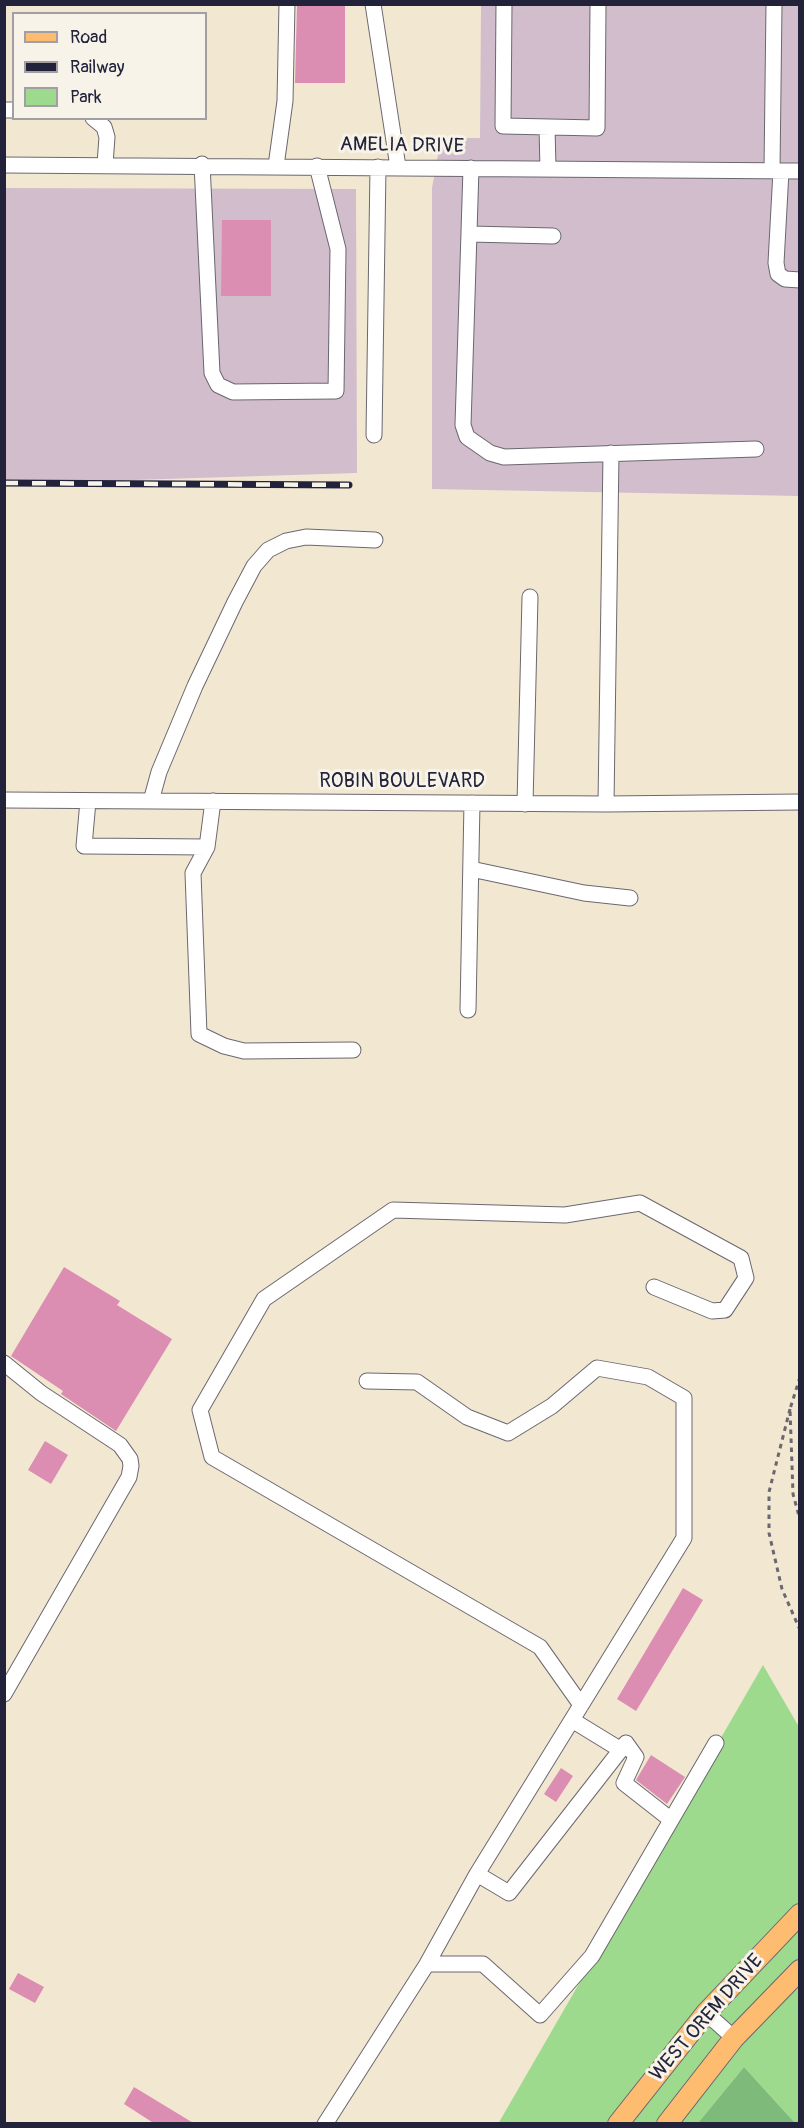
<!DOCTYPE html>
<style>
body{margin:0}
#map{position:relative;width:804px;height:2128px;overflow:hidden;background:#f2e8d1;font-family:Pangolin,sans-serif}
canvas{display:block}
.frame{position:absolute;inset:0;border:6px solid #22223b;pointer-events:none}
.legend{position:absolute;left:12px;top:12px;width:195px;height:108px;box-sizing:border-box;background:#f7f3e8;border:2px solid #a29fa3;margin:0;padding:8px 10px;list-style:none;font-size:18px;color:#22223b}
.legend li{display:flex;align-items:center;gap:12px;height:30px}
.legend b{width:30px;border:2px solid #a29fa3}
</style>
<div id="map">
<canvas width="804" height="2128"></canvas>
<div class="frame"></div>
<ul class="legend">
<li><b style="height:8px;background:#fdbc70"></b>Road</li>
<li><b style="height:8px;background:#22223b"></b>Railway</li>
<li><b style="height:16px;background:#9eda8e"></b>Park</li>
</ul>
</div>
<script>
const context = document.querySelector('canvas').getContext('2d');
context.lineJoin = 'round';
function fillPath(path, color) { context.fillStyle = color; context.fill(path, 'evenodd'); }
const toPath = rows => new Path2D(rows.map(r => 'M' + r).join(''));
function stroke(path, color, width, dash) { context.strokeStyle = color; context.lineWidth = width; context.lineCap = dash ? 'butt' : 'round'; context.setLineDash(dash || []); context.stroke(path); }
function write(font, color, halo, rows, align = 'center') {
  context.font = font + ' Pangolin,sans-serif'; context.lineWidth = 6; context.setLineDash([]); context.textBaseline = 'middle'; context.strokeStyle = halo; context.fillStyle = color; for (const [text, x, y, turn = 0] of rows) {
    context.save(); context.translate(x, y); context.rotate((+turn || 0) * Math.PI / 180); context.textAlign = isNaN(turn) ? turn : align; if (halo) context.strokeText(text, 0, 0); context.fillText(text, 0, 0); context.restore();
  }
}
fillPath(toPath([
 [481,5,799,5,799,496,432,489,432,188,441,138,480,138],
 [4,188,356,189,357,473,5,484]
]), '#d1bdcc');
fillPath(toPath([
 [763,1665,799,1727,799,2123,795,2123,744,2067,698,2123,498,2124]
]), '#9eda8e');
fillPath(toPath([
 [744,2067,795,2123,698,2123]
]), '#7eba79');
fillPath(toPath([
 [297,4,345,4,345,83,295,83],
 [222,220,271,220,271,296,221,296],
 [64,1267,120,1301,117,1305,172,1339,116,1431,61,1394,63,1391,11,1356],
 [45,1441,68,1455,51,1484,28,1470],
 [683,1588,703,1600,636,1711,617,1699],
 [651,1755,685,1777,667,1804,636,1780],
 [561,1768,573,1776,556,1802,544,1794],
 [18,1973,44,1987,35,2003,9,1989],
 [134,2087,195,2124,155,2124,124,2104]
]), '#dc8db2');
const minor = toPath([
 [373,4,398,167],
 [504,4,503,126,597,128,598,4],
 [4,110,14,110],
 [93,118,104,127,107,137,105,164],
 [547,127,548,169],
 [202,164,212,373,218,385,233,392,336,391,338,249,317,166],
 [4,165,800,171],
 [276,166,285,101,287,4],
 [471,168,463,425,467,437,490,453,504,457,756,449],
 [772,170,774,4],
 [781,171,776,263,778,274,785,279,800,280],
 [470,234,553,236],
 [374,435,378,167],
 [4,800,606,804,800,802],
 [88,801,84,846,207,847,213,801],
 [151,801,159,772,195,686,235,602,254,566,268,550,286,541,306,537,375,540],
 [525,804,530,597],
 [606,804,611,453],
 [207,847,193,873,199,1034,224,1046,244,1051,353,1050],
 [471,869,584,893,630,898],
 [468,1010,472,803],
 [4,1363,41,1393,120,1445,130,1459,131,1466,129,1477,4,1694],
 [581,1705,540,1647,212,1457,200,1410,264,1299,393,1210,565,1215,640,1203,741,1258,746,1278,725,1310,712,1311,654,1287],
 [572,1720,621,1750],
 [477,1874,509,1893,626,1743,636,1757,624,1783,670,1819],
 [427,1964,483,1964,540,2015,592,1956,716,1743],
 [706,2013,734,2038],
 [325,2124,427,1964,477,1874,684,1538,684,1398,648,1377,597,1368,552,1406,508,1433,467,1417,417,1382,367,1381]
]);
const major = toPath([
 [618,2124,706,2013,800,1914],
 [667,2124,734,2038,800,1970]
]);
stroke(minor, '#6b6770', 17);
stroke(major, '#6b6770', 22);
stroke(toPath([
 [800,1377,790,1409,793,1494,800,1520],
 [790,1409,769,1492,769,1533,782,1589,800,1630]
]), '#6b6770', 3, [4.5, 4.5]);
stroke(minor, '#fff', 15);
stroke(major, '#fdbc70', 20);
const rail = toPath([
 [4,483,349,485]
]);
stroke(rail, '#22223b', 7);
stroke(rail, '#f7f3e8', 4.5, [14]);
write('20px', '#22223b', '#f7f3e8', [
 ["AMELIA DRIVE",402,146,1],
 ["ROBIN BOULEVARD",402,782],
 ["WEST OREM DRIVE",707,2018,-49]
]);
</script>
